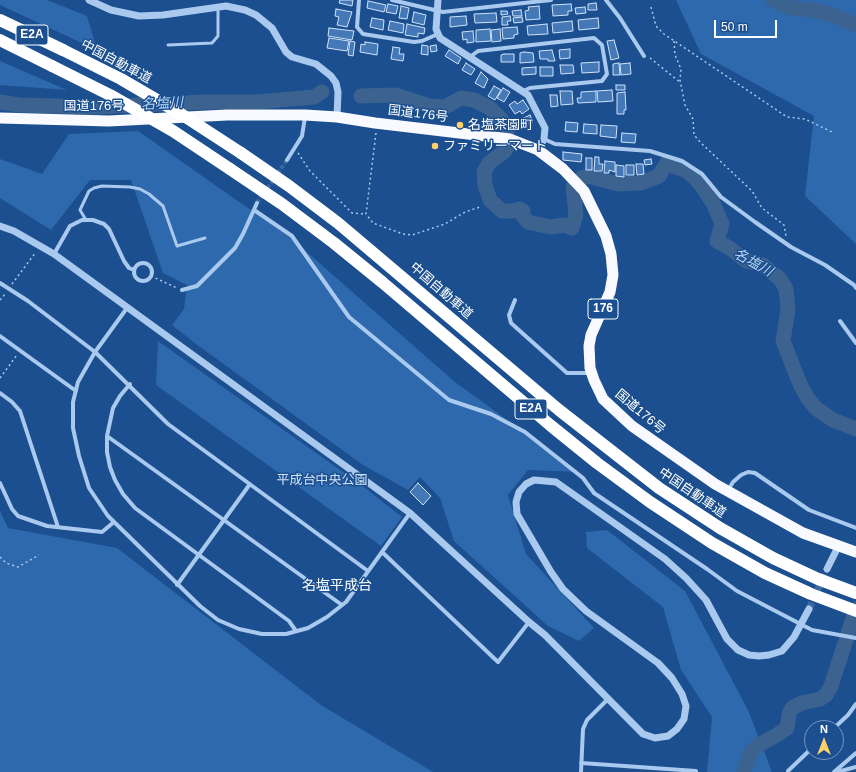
<!DOCTYPE html>
<meta charset="utf-8">
<style>
body{margin:0}
#map{position:relative;width:856px;height:772px;overflow:hidden;background:#1b4f8f;font-family:Helvetica,sans-serif}
canvas{display:block}
.north{position:absolute;left:804px;top:720px;width:40px;height:40px;box-sizing:border-box;background:#1b4f8f;border:1px solid #7695bc;border-radius:50%;rotate:0deg;font-size:11px;font-weight:700;line-height:16px;text-align:center;color:#fff}
.north::after{content:'';display:block;margin:auto;width:14px;height:18px;background:#ffd166;clip-path:polygon(50% 0,100% 100%,50% 72%,0 100%)}
.scale{position:absolute;left:714px;top:20px;width:63px;height:18px;box-sizing:border-box;border:2px solid #fff;border-top:0;padding-left:5px;font-size:12px;line-height:14px;white-space:nowrap;color:#fff;-webkit-text-stroke:3px #1b4f8f;paint-order:stroke}
</style>
<div id="map">
<canvas width="856" height="772"></canvas>
<div class="north">N</div>
<div class="scale">50 m</div>
</div>
<script>
const context = document.querySelector('canvas').getContext('2d');
context.lineJoin = 'round';
function fillPath(path, color) { context.fillStyle = color; context.fill(path, 'evenodd'); }
const toPath = rows => new Path2D(rows.map(r => 'M' + r).join(''));
function stroke(path, color, width, dash) { context.strokeStyle = color; context.lineWidth = width; context.lineCap = dash ? 'butt' : 'round'; context.setLineDash(dash || []); context.stroke(path); }
function write(font, color, halo, rows, align = 'center') {
  context.font = font + ' Helvetica,"Noto Sans JP",sans-serif'; context.lineWidth = 3; context.setLineDash([]); context.textBaseline = 'middle'; context.strokeStyle = halo; context.fillStyle = color; for (const [text, x, y, turn = 0] of rows) {
    context.save(); context.translate(x, y); context.rotate((+turn || 0) * Math.PI / 180); context.textAlign = isNaN(turn) ? turn : align; if (halo) context.strokeText(text, 0, 0); context.fillText(text, 0, 0); context.restore();
  }
}
fillPath(toPath([
 [0,0,47,0,87,16,97,50,0,5],
 [676,0,856,0,856,244,805,196,814,116,701,54],
 [0,61,67,90,0,85],
 [138,131,292,239,455,382,579,472,528,470,508,495,526,554,594,628,579,641,548,626,454,541,440,498,420,477,408,490,363,465,196,344,172,325,184,309,187,285,163,273,131,180,90,180,51,230,0,198,0,159,42,174,69,134],
 [158,341,360,484,402,517,381,546,156,385],
 [0,511,8,528,117,548,321,705,433,772,0,772],
 [607,530,685,591,748,710,772,772,707,772,712,717,681,670,663,607,587,548,586,532]
]), '#2e69ad');
stroke(toPath([
 [773,0,791,8,813,10,832,15,856,25],
 [361,96,395,95,429,106,445,107,461,98,474,100,490,108,502,120,507,132],
 [0,102,19,105,92,107,206,102,257,102,314,97,322,92],
 [508,146,505,151,489,163,484,172,485,185,490,200,502,211,513,211,519,209,523,211,523,216,528,222,550,227,564,225,572,228,576,215,573,187],
 [581,178,589,176,618,184,641,183,659,176,666,164,687,171,699,182,713,203,722,224,717,241,731,249,746,261,763,265,780,279,786,289,788,309,783,341,800,384,808,399,817,409,833,420,856,429],
 [744,772,751,752,757,746,777,735,787,728,789,714,792,708,802,703,820,699,826,695,831,686,856,609]
]), '#3c6290', 15);
const building = toPath([
 [340,0,353,0,352,6,339,3,340,0],
 [368,1,386,5,384,12,367,8,368,1],
 [596,3,597,10,588,10,588,4,596,3],
 [388,4,398,6,396,14,386,12,388,4],
 [571,4,572,11,568,11,568,15,553,16,552,5,571,4],
 [401,6,409,8,407,19,399,18,401,6],
 [539,6,540,19,526,20,525,11,529,10,528,7,539,6],
 [585,7,586,13,576,14,575,8,585,7],
 [336,9,352,12,347,27,337,25,339,17,335,16,336,9],
 [521,10,522,16,513,16,512,11,521,10],
 [501,11,507,11,508,14,501,15,501,11],
 [414,12,426,15,424,25,412,22,414,12],
 [496,13,497,22,475,23,474,14,496,13],
 [466,16,467,25,450,27,450,17,466,16],
 [510,16,511,21,507,21,508,25,502,25,502,17,510,16],
 [522,17,523,22,514,23,513,18,522,17],
 [372,18,384,20,383,30,370,27,372,18],
 [598,18,599,28,579,30,578,20,598,18],
 [390,21,404,24,403,33,388,30,390,21],
 [572,21,573,31,553,33,552,23,572,21],
 [407,24,425,28,424,34,418,33,418,37,405,35,407,24],
 [547,24,548,34,528,35,527,26,547,24],
 [517,27,518,34,514,35,514,38,503,39,502,28,517,27],
 [329,28,354,31,352,40,328,36,329,28],
 [490,29,491,41,476,42,476,30,490,29],
 [500,29,501,41,492,42,491,30,500,29],
 [473,31,474,42,467,43,467,39,463,40,462,32,473,31],
 [329,38,349,41,347,51,327,48,329,38],
 [614,40,619,58,611,60,607,41,614,40],
 [350,41,355,42,353,56,348,55,350,41],
 [365,42,378,44,377,55,360,52,361,44,365,45,365,42],
 [422,45,428,46,428,55,421,54,422,45],
 [436,45,437,51,431,52,430,46,436,45],
 [393,47,400,48,399,54,404,54,403,61,391,59,393,47],
 [570,49,570,58,560,59,559,50,570,49],
 [449,50,461,58,458,64,445,56,449,50],
 [552,50,555,61,548,61,548,59,540,59,539,51,552,50],
 [524,52,533,53,534,62,520,63,520,53,524,52],
 [504,54,514,54,514,62,501,62,501,55,504,54],
 [599,62,599,72,582,73,581,63,599,62],
 [466,63,475,69,471,75,462,70,466,63],
 [619,63,620,75,613,75,613,64,619,63],
 [630,63,631,74,621,75,620,64,630,63],
 [560,65,573,65,574,73,561,74,560,65],
 [536,67,536,74,522,75,522,68,536,67],
 [540,67,553,67,553,76,540,76,540,67],
 [481,72,488,79,484,88,475,83,481,72],
 [616,85,625,85,625,90,616,90,616,85],
 [494,86,501,90,495,100,488,96,494,86],
 [503,88,510,92,504,102,497,98,503,88],
 [612,90,613,101,598,102,597,91,612,90],
 [560,91,572,91,573,104,561,105,560,91],
 [596,91,596,102,578,103,577,98,581,98,581,92,596,91],
 [625,92,626,110,624,110,624,114,617,114,617,93,625,92],
 [550,95,557,95,558,106,551,107,550,95],
 [523,100,529,109,522,114,520,111,515,114,509,105,515,101,517,104,523,100],
 [530,115,533,122,521,127,519,120,530,115],
 [566,122,578,123,577,132,565,131,566,122],
 [584,124,597,125,597,134,583,133,584,124],
 [601,125,617,126,616,138,600,136,601,125],
 [622,133,636,134,635,143,621,142,622,133],
 [563,152,582,154,581,162,563,160,563,152],
 [595,157,599,157,599,164,603,164,602,171,594,171,595,157],
 [586,158,592,158,592,170,586,170,586,158],
 [651,159,652,164,645,165,644,160,651,159],
 [605,161,615,162,615,172,609,170,609,173,604,173,605,161],
 [636,164,643,164,644,174,637,175,636,164],
 [616,165,624,166,624,177,616,176,616,165],
 [626,165,634,165,634,175,626,175,626,165],
 [418,483,431,496,423,505,410,492,418,483]
]);
fillPath(building, '#4478b7');
stroke(building, '#cfe3fa', 1);
stroke(toPath([
 [257,203,287,160]
]), '#3d69a0', 4, [4, 2]);
stroke(toPath([
 [809,609,827,569]
]), '#3d69a0', 7, [7, 3.5]);
stroke(toPath([
 [651,7,656,26,664,34,787,117,805,119,832,132],
 [674,41,675,55,681,69,680,80,685,105,693,119,694,135,701,143,752,191,762,208,784,225,786,236],
 [650,58,681,83],
 [376,133,366,214,373,223,403,234,412,235,445,224,465,212,480,207],
 [298,153,310,171,352,213,366,214],
 [151,276,177,288],
 [12,284,36,252],
 [0,300,5,294],
 [0,378,17,355],
 [0,557,6,563,18,567,39,555]
]), '#a9c9ee', 1.5, [2, 3]);
stroke(toPath([
 [168,45,212,43,218,36,218,7],
 [86,220,80,210,89,191,94,188,102,186,130,187,140,189,149,194,163,206,177,246,205,238]
]), '#a9c9ee', 3);
stroke(toPath([
 [359,0,357,27,363,34,414,42,422,41,438,34],
 [392,0,443,12,551,0],
 [606,0,620,18,644,56],
 [470,57,478,51,594,38,602,45,607,74,602,81,530,88,523,91],
 [544,139,555,144,650,151,682,161,702,174,721,197,755,222,791,247,825,265,854,285,856,288],
 [287,160,302,136,305,117],
 [254,210,292,236,349,317,449,400,491,414,525,432,583,478,594,493,707,569,737,591,812,630,856,638],
 [54,254,70,226,82,220,93,220,104,224,109,229,124,261,129,268,134,270],
 '134 272a9 9 0 1 1 18 0a9 9 0 1 1-18 0Z',
 [0,283,28,301,95,352,168,424,368,571],
 [182,290,197,286,235,248,243,234,257,203],
 [515,300,509,315,511,323,567,373,590,373],
 [127,308,95,352,78,382,73,402,73,428,79,456,89,488,108,516,200,606,218,620,239,629,262,634,286,634,308,628,327,617,346,602,410,513],
 [840,321,856,343],
 [0,336,76,391],
 [130,384,120,396,113,408,107,436,107,452,110,467,115,480,123,494,135,508,289,621,296,631],
 [0,393,12,402,20,411,58,527],
 [107,436,342,605],
 [0,483,12,509,18,516,47,526,102,532,114,522],
 [728,490,733,482,741,475,748,472,755,473,809,510,856,528],
 [382,552,498,662,529,622],
 [177,585,250,484],
 [834,728,848,715,856,704],
 [581,763,696,771,696,772],
 [788,771,812,748],
 [581,772,583,729,587,720,608,699],
 [834,772,856,753],
 [837,772,856,767]
]), '#a9c9ee', 4);
stroke(toPath([
 [89,0,111,10,139,16,163,15,226,6,245,10,256,15,272,28,286,52,292,57,316,64,331,76,336,83,338,92,337,117],
 [438,0,436,29,440,38,528,95,545,128,544,139,538,150],
 [0,226,14,231,54,254,410,513,529,622,545,635,643,734,655,738,668,736,677,729,684,719,686,706,682,694,672,678,658,663,586,611,563,589,551,572,517,514,516,502,519,492,526,484,534,480,556,482,665,559,686,578,706,600,727,639,738,650,749,655,759,656,769,655,782,651,794,637,809,609],
 [827,569,838,547]
]), '#a9c9ee', 7);
stroke(toPath([
 [0,118,109,121,227,115,305,115,337,117,375,123,510,139,538,150,563,169,584,191,606,236,611,254,613,275,610,292,591,335,589,346,590,368,594,380,603,399,632,426,715,484,803,533,856,552]
]), '#f8faff', 11);
stroke(toPath([
 [0,20,63,50],
 [0,40,52,66],
 [241,153,289,186,338,223,559,410,659,488,720,528,773,558,818,579,856,593],
 [230,169,282,204,334,243,382,282,550,425,597,463,650,502,712,543,765,573,811,594,856,611]
]), '#fff', 12);
stroke(toPath([
 [63,50,121,79,181,114,241,153],
 [52,66,110,95,173,131,230,169]
]), '#fff', 12);
for (const [x, y, r, color] of [
 [460,125,4,"#ffd166"],
 [435,146,4,"#ffd166"]
]) { const dot = new Path2D(); dot.arc(x, y, r, 0, 2 * Math.PI); context.fillStyle = color; context.fill(dot); stroke(dot, '#1b4f8f', 1.5); }
for (const [x, y, w] of [
 [32,35,32],
 [603,309,30],
 [531,409,32]
]) { const box = new Path2D(); box.roundRect(x - w / 2, y - 10, w, 20, 3); context.fillStyle = '#1b4f8f'; context.fill(box); stroke(box, '#fff', 1); }
write('bold 12px', '#fff', null, [
 ["E2A",32,35],
 ["176",603,309],
 ["E2A",531,409]
]);
write('13px', '#fff', '#1b4f8f', [
 ["中国自動車道",116,62,28],
 ["国道176号",94,106],
 ["国道176号",418,114,7],
 ["中国自動車道",441,291,41],
 ["国道176号",640,412,40],
 ["中国自動車道",692,493,34]
]);
write('13px', '#fff', '#1b4f8f', [
 ["名塩茶園町",468,125],
 ["ファミリーマート",443,146]
], 'left');
write('13px', '#cfe3fa', '#1b4f8f', [
 ["平成台中央公園",322,480]
]);
write('italic 14px', '#b5d3f5', '#1b4f8f', [
 ["名塩川",162,104,-3],
 ["名塩川",753,263,29]
]);
write('14px', '#fff', '#1b4f8f', [
 ["名塩平成台",337,586]
]);
</script>
